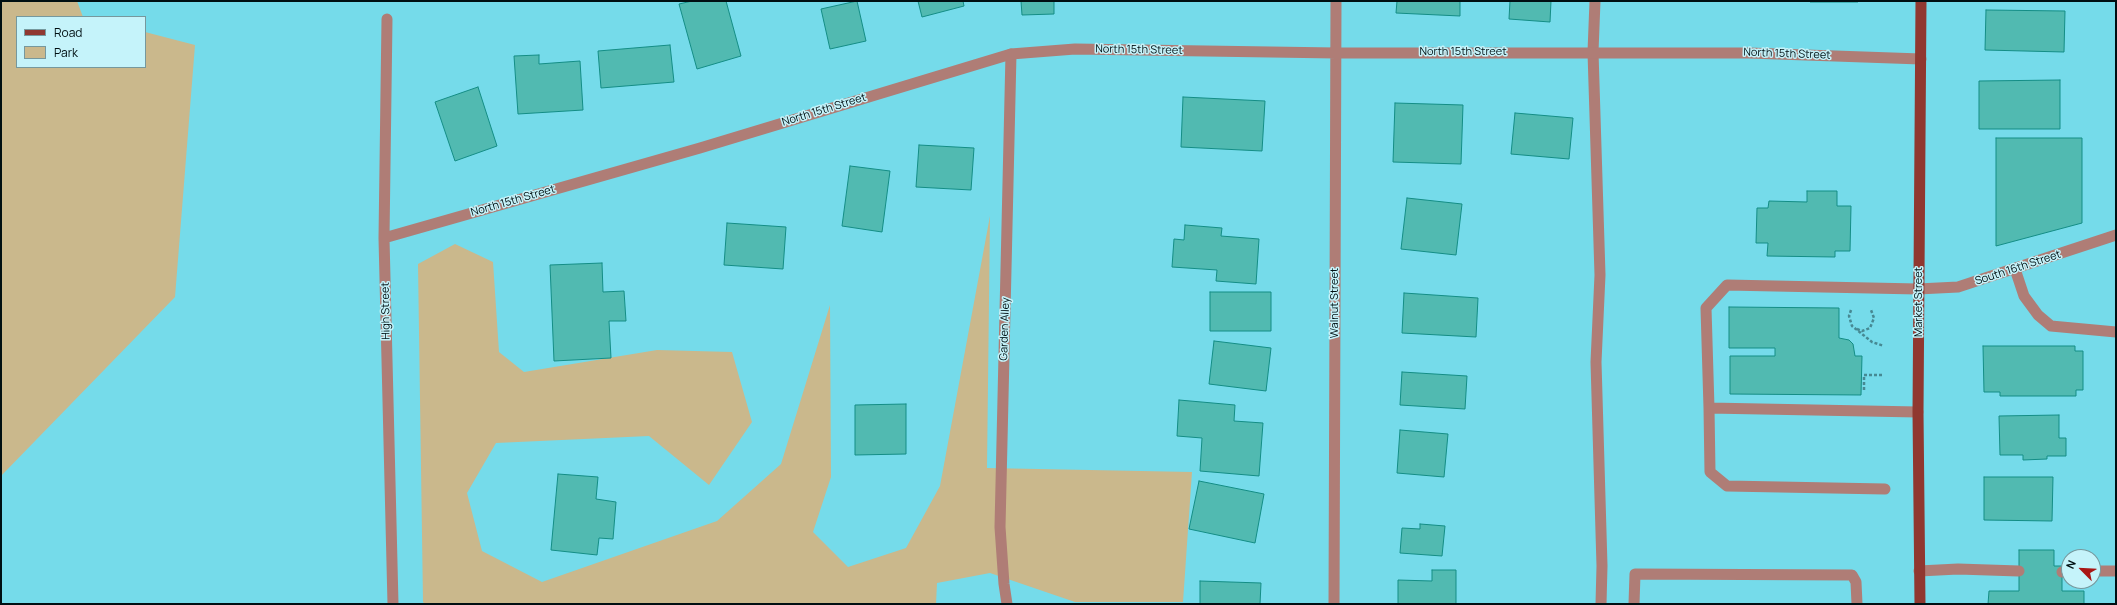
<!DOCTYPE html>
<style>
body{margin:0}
#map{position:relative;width:2117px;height:605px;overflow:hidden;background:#75dbea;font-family:Manrope,sans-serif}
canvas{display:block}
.frame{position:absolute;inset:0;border:2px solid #000f12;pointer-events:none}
.legend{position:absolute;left:16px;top:16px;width:130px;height:52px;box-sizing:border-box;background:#c5f3fa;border:1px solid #76989d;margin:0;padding:5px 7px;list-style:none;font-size:12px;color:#000f12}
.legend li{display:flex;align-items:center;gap:8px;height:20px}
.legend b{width:20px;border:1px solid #76989d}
.north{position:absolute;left:2061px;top:549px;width:40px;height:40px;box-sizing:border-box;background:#c5f3fa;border:1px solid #76989d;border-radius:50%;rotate:294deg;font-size:11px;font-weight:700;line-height:16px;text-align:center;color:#000f12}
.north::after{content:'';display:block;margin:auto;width:14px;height:18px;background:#a91615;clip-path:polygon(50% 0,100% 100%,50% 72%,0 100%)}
</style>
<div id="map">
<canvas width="2117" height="605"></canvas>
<div class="frame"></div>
<ul class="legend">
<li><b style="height:5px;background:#903830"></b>Road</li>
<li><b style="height:11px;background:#cab88c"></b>Park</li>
</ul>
<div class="north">N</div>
</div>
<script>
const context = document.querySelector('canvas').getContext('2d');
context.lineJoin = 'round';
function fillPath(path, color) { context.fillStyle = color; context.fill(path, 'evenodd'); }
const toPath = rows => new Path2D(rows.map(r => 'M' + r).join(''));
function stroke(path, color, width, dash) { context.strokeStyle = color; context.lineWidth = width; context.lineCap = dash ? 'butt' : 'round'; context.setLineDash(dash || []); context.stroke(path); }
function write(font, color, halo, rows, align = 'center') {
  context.font = font + ' Manrope,sans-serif'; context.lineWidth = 3; context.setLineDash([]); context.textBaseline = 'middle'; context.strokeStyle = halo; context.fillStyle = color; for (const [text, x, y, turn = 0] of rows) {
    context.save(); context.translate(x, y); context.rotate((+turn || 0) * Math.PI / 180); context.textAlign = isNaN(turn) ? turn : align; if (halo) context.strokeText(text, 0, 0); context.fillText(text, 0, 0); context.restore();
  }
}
fillPath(toPath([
 [1,1,77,1,83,17,17,17,17,67,145,67,145,32,195,45,175,297,1,476],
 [990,216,987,468,1192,472,1183,602,1075,602,990,573,937,583,936,604,425,604,423,602,418,264,455,244,493,262,499,352,524,372,657,350,732,352,752,422,709,485,649,436,496,443,467,493,482,551,542,582,717,521,781,464,830,305,831,477,813,532,848,567,906,548,940,486]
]), '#cab88c');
const building = toPath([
 [692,1,726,1,741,56,697,69,679,4,692,1],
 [857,1,866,41,830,49,821,9,857,1],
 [918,1,963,1,964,6,922,17,918,1],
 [1021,1,1054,1,1054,14,1022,15,1021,1],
 [1397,1,1460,1,1460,16,1396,13,1397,1],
 [1510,1,1551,1,1550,22,1509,19,1510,1],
 [1811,1,1858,1,1858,2,1810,2,1811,1],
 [1986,10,2065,11,2064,52,1985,50,1986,10],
 [670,45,674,82,601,88,598,51,670,45],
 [539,55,539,64,580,61,583,110,518,114,514,56,539,55],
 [2060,80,2060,129,1979,129,1979,81,2060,80],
 [478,87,497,146,455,161,435,102,478,87],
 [1183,97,1265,101,1262,151,1181,147,1183,97],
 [1395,103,1463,105,1461,164,1393,162,1395,103],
 [1515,113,1573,118,1569,159,1511,154,1515,113],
 [1996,138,2082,138,2082,223,1996,246,1996,138],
 [919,145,974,148,971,190,916,187,919,145],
 [850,166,890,171,882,232,842,226,850,166],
 [1807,191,1837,191,1837,206,1851,206,1850,251,1835,251,1835,257,1767,256,1768,243,1756,243,1757,208,1768,208,1769,201,1807,202,1807,191],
 [1407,198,1462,204,1456,255,1401,249,1407,198],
 [727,223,786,227,783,269,724,265,727,223],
 [1185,225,1222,228,1221,236,1259,239,1256,284,1216,281,1217,270,1172,267,1174,239,1184,240,1185,225],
 [602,263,603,292,624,291,626,321,609,321,611,358,554,361,550,265,602,263],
 [1210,292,1271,292,1271,331,1210,331,1210,292],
 [1404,293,1478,298,1476,337,1402,333,1404,293],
 [1729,307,1839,308,1839,338,1849,340,1853,344,1855,356,1862,356,1861,395,1730,394,1730,356,1775,356,1775,348,1729,348,1729,307],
 [1214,341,1271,348,1266,391,1209,384,1214,341],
 [1983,346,2075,346,2075,351,2083,351,2083,390,2076,390,2076,396,2000,396,2000,392,1984,392,1983,346],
 [1402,372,1467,376,1465,409,1400,405,1402,372],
 [1179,400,1235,405,1234,421,1263,423,1259,476,1200,471,1202,438,1177,436,1179,400],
 [906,404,906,454,855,455,855,405,906,404],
 [2059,415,2059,438,2066,438,2066,456,2047,456,2047,459,2023,460,2023,455,2000,455,1999,416,2059,415],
 [1400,430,1448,434,1444,477,1397,473,1400,430],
 [558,474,598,477,596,499,616,502,613,539,599,538,597,555,551,550,558,474],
 [1984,477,2053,477,2052,521,1984,520,1984,477],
 [1199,481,1264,494,1255,543,1189,529,1199,481],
 [1420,524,1445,526,1442,556,1400,553,1402,528,1420,529,1420,524],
 [2019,550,2054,550,2054,566,2062,566,2062,591,2084,591,2084,604,1988,604,1989,591,2019,591,2019,550],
 [1432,570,1456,570,1456,604,1398,604,1398,580,1432,581,1432,570],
 [1200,581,1261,583,1260,604,1200,604,1200,581]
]);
fillPath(building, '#51bab1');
stroke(building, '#148d85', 1);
stroke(toPath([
 [1851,310,1849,316,1852,326,1872,342,1884,346],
 [1857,329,1862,331,1870,328,1874,318,1871,310],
 [1864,390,1864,375,1884,375]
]), '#468993', 2.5, [3, 2]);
stroke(toPath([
 [1595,1,1593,52,1600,275,1596,362,1602,566,1601,604],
 [2015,269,2024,296,2038,315,2051,326,2116,332],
 [1709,408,1710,472,1727,486,1885,489],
 [1918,412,1709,408,1706,308,1727,285,1918,289],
 [1919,571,1958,569,2019,571],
 [2093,571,2116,571],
 [2062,572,2069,571],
 [1007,604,1004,584,1000,527,1011,54],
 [1634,604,1635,574,1852,575,1856,582,1857,604]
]), '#af7d76', 11);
stroke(toPath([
 [387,19,384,238,393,604],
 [384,238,700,148,1011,54,1075,49,1336,53,1749,53,1921,59],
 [1918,289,1958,287,2116,235],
 [1334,604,1336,1]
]), '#af7d76', 11);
stroke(toPath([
 [1920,604,1918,412,1921,1]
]), '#903830', 11);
write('11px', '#000f12', '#c5f3fa', [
 ["North 15th Street",1139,50,1],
 ["North 15th Street",1463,52],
 ["North 15th Street",1787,54,2],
 ["North 15th Street",824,110,-17],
 ["North 15th Street",513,201,-16],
 ["South 16th Street",2018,268,-18],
 ["Market Street",1919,302,-90],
 ["Walnut Street",1335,303,-90],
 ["High Street",386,311,-91],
 ["Garden Alley",1005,329,-88]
]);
</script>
